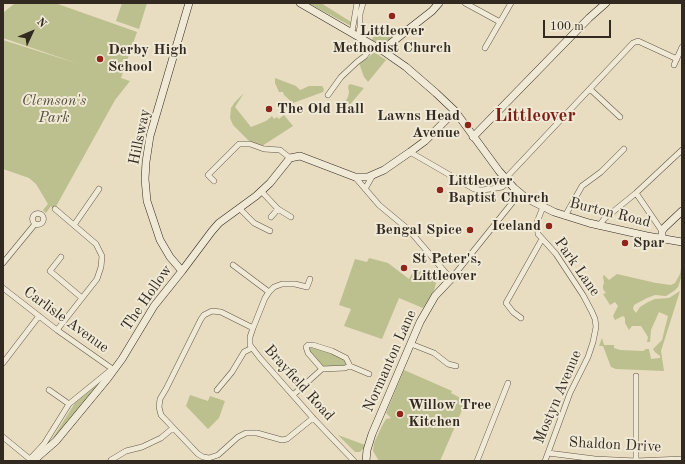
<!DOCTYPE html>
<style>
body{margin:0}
#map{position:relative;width:685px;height:464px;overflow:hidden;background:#e8ddc0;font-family:"Old Standard TT",serif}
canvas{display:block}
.frame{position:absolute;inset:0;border:4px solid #322920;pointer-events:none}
.north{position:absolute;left:12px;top:12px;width:40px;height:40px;-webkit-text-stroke:3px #f0e9d6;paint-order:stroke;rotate:46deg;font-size:11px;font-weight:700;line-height:16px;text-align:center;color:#322920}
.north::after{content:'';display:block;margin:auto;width:14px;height:18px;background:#322920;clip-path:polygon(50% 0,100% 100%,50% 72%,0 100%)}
.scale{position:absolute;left:543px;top:20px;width:68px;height:18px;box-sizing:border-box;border:2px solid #322920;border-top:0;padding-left:5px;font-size:12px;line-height:14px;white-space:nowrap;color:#322920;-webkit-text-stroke:3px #f0e9d6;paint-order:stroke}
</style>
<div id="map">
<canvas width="685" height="464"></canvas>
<div class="frame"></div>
<div class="north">N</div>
<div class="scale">100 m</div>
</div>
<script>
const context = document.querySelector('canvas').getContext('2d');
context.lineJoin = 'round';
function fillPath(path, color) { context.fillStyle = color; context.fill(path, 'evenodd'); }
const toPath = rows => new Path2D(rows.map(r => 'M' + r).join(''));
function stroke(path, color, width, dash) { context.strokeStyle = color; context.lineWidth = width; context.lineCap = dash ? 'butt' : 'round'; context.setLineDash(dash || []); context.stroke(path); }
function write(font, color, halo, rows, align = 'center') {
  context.font = font + ' "Old Standard TT",serif'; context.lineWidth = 4; context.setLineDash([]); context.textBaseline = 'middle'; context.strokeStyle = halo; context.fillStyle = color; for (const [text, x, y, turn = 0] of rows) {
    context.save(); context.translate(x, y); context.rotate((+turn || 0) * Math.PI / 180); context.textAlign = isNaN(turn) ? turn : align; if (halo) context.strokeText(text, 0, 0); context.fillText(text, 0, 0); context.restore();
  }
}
fillPath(toPath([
 [15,3,55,3,137,32,121,78,130,81,115,100,54,210,51,206,46,213,43,210,48,204,36,184,29,178,3,169,3,40,79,64,3,38,3,13],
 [122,3,147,3,139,29,116,21],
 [308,3,321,3,351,22,351,26],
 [378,26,389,31,394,36,382,45,372,40],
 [374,52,386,60,368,82,364,77,359,63,369,57],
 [275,78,296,86,300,90,309,86,322,86,324,89,323,92,293,103,284,95,283,92,279,92,275,83],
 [350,84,364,88,342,114,341,109,348,97,349,92,348,86],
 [244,93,235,107,251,127,266,121,272,116,274,119,277,117,279,119,284,115,293,126,262,146,251,143,233,125,230,118,231,108,235,102],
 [369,258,388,263,409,279,413,272,416,274,419,270,436,283,434,291,423,308,399,298,382,339,344,326,351,309,339,305,355,259,367,262],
 [682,263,682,275,678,287,674,291,666,296,655,295,647,298,634,305,633,309,636,313,640,307,648,302,655,299,669,298,680,291,661,351,664,371,616,369,611,367,603,346,599,346,602,338,604,345,614,345,614,348,620,350,643,351,646,349,649,349,651,359,660,358,660,356,655,352,653,349,662,340,668,316,659,312,651,330,650,342,647,342,648,337,641,326,632,326,629,330,625,323,625,318,623,316,615,320,613,316,618,306,615,302,610,305,603,294,606,293,603,289,603,285,604,283,603,276,604,275,609,280,617,274,656,283,671,285,675,283,680,274],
 [312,346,328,351,345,360,346,364,345,366,324,368,309,353,309,348],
 [404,370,452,391,451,393,466,401,440,461,379,461,373,451,374,443,382,426,386,419,391,418,386,413],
 [105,379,56,439,49,444,75,403],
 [190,395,208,401,210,396,225,401,219,418,208,429,186,406],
 [338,435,365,445,364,448,360,452,355,452]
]), '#bcbf8e');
const street = toPath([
 [465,3,500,22],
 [352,32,357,3],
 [358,36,360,27,360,14,363,3],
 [485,48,511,3],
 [674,65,682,47],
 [590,89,620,117],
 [328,95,341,77,357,62,365,56,373,45],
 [410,152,474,189,481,190,491,189,502,187,508,182],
 [355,177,379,205,409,230,451,279,520,193],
 [505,179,633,43,638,41,677,59],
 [214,181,208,175,239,144,250,144,264,149,280,150,290,158],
 [365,189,373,175],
 [261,191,278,209,291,217],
 [636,193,662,231],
 [543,207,537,222,538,234,556,254,583,295,592,312,595,319,596,327,593,342,588,357,570,393,545,461],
 [55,209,96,244,102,256,101,267,97,279,57,330],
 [240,209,254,223,270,231],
 '32.5 219a5.5 5.5 0 1 1 11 0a5.5 5.5 0 1 1-11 0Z',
 [565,216,582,186,601,172,624,149],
 [271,217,278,209],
 [74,225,99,189],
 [599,226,604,219,636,193,682,150],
 [61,257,50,271,82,298],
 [3,263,35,224],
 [233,265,269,292],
 [310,279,307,287,295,284,282,284,274,287,269,292,265,298,253,328,250,337,250,345,260,358,313,418,354,461],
 [3,288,57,330,114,370],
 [521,318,513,312,506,303,542,239],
 [253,328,221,312,212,311,204,315,201,319,166,389,160,399,159,407,161,415,198,454,203,457,209,458,218,455,238,437,246,433,257,433,282,440,287,439,313,418],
 [411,344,434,353,448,364,456,366],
 [3,363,39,316],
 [350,366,369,374],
 [636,376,636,461],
 [49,390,69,404],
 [217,390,232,372,244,352,252,348],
 [293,395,322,369,308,353,306,347,308,345,313,345,332,351,346,358,350,366,345,368,322,369],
 [3,437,31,460],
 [548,453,595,459,636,461,682,459],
 [30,459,44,444,69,404,112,369],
 [111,460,126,451,142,447,161,438,173,428],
 [477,461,508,383]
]);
const secondary = toPath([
 [300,3,383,51,406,67,436,93,455,111,499,171,514,188,526,198,554,212,589,223,647,236,682,242],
 [383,51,391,43,432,11,439,3],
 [473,137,589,18,606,3],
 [662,238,662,231,664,228,682,211],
 [182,271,170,257,160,240,147,201,145,179,146,162,150,136,189,3],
 [33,461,56,441,108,378,122,359,154,306,182,271,212,231,219,223,256,196,270,183,290,158,300,156,355,177,368,177,384,170,410,152,425,141,455,111],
 [366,461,367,450,372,434,420,322,435,296,451,279]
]);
stroke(street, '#605648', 6);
stroke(secondary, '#322920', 8);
stroke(street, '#f0e9d6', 5);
stroke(secondary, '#f0e9d6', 7);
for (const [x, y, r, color] of [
 [392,16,4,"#8f2418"],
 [100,59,4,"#8f2418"],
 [269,109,4,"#8f2418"],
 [468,125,4,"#8f2418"],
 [440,190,4,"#8f2418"],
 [549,226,4,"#8f2418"],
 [470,230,4,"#8f2418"],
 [625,243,4,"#8f2418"],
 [404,268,4,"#8f2418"],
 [400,414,4,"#8f2418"]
]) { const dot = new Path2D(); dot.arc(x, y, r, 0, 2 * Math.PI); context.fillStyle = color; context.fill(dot); stroke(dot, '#f0e9d6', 1.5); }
write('bold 15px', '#322920', '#f0e9d6', [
 ["Littleover",392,31,"center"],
 ["Methodist Church",392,48,"center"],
 ["Derby High",108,50],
 ["School",108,67],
 ["The Old Hall",277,109],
 ["Lawns Head",460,116,"right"],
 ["Avenue",460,133,"right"],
 ["Littleover",448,181],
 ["Baptist Church",448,198],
 ["Iceland",541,226,"right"],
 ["Bengal Spice",462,230,"right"],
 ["Spar",633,243],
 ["St Peter's,",412,259],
 ["Littleover",412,276],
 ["Willow Tree",408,405],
 ["Kitchen",408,422]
], 'left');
write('italic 15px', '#544e3c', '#f0e9d6', [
 ["Clemson's",54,101],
 ["Park",54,118]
]);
write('15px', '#322920', '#f0e9d6', [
 ["Hillsway",140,137,-78],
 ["Burton Road",610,213,14],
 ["Park Lane",577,267,55],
 ["The Hollow",147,298,-55],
 ["Carlisle Avenue",66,320,36],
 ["Normanton Lane",390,361,-66],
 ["Brayfield Road",299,383,48],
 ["Mostyn Avenue",558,397,-67],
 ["Shaldon Drive",615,445,3]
]);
write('bold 19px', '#7a1f14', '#f0e9d6', [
 ["Littleover",535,116]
]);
</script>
